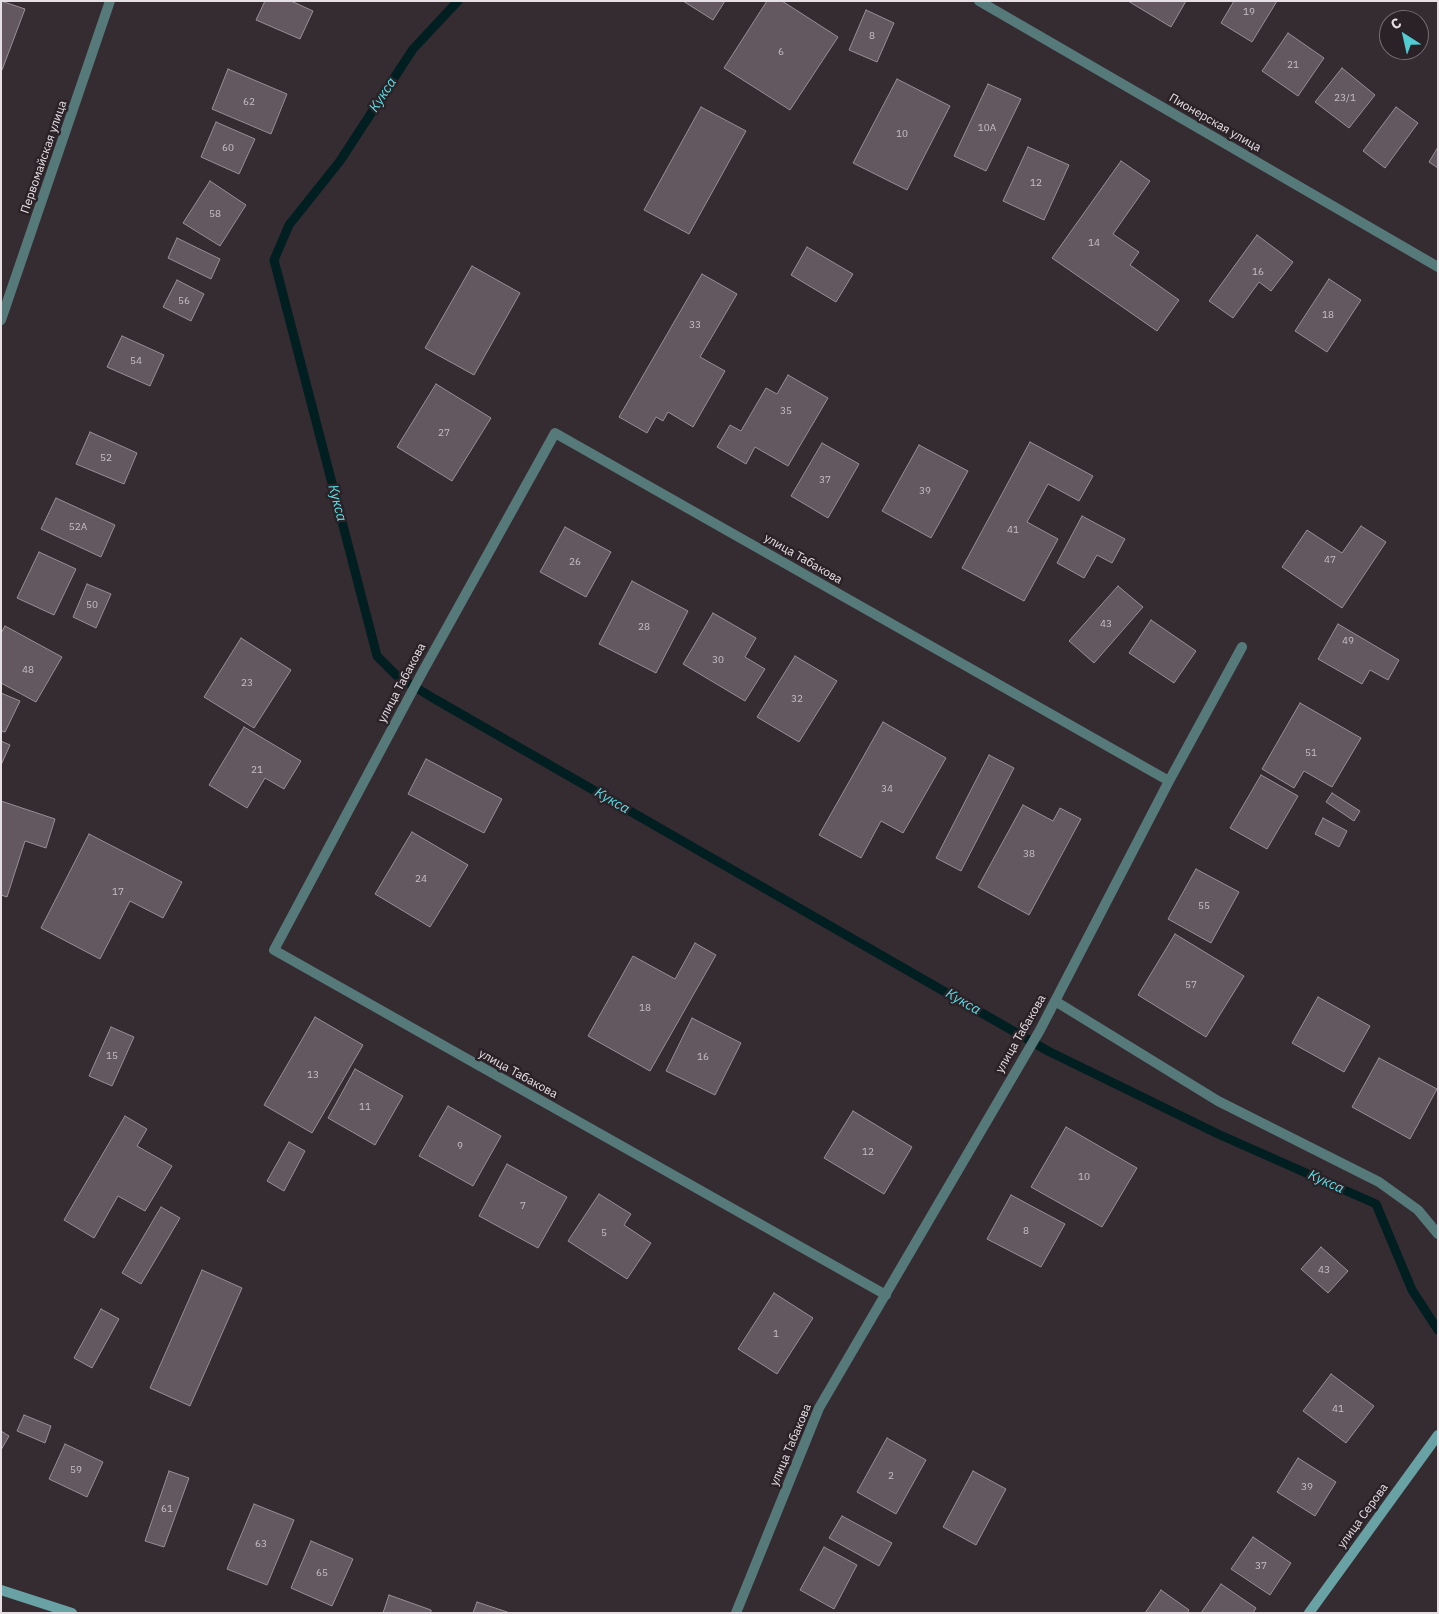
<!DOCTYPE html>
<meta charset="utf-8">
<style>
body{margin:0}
#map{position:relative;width:1439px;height:1614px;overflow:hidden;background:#352c32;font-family:"IBM Plex Sans",sans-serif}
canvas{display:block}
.frame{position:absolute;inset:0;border:2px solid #e6e0e4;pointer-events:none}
.north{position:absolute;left:1379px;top:10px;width:50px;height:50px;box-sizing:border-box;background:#2b2228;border:1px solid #766e73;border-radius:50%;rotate:325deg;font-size:14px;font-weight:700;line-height:20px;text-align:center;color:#e6e0e4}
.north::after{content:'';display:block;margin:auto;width:18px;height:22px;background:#51ccd2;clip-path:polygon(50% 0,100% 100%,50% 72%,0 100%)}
</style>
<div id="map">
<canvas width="1439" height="1614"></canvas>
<div class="frame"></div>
<div class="north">С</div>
</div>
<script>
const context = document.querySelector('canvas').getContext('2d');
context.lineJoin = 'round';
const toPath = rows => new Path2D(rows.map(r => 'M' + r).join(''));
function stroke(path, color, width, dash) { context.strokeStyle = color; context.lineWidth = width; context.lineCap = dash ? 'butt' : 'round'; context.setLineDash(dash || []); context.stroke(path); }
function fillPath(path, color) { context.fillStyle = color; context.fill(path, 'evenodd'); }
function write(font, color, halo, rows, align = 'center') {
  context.font = font + ' "IBM Plex Sans",sans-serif'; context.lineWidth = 5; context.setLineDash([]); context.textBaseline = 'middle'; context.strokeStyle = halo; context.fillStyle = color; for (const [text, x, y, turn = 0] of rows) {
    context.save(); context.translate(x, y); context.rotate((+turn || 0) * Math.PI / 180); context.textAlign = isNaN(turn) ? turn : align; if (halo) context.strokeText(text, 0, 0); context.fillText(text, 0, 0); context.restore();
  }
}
stroke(toPath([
 [458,1,413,49,340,161,289,225,274,260,377,656,397,676,433,698,1048,1051,1218,1134,1376,1204,1412,1290,1438,1330]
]), '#011e20', 9);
const building = toPath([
 [1,1,25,9,2,70,1,70,1,1],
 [265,1,291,1,313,11,300,39,256,20,265,1],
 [683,1,725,1,713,20,683,1],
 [767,1,782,1,838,37,790,110,724,68,767,1],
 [1128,1,1186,1,1171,27,1128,1],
 [1234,1,1277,1,1252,42,1221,23,1234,1],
 [866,10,894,23,877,62,849,50,866,10],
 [1288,33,1324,58,1298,96,1262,71,1288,33],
 [1342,68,1375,95,1349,128,1315,102,1342,68],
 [228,69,287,94,271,134,212,109,228,69],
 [897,79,950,106,907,190,853,163,897,79],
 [988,84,1021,99,986,171,954,156,988,84],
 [701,107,746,131,689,234,644,210,701,107],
 [1396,107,1418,123,1385,168,1363,151,1396,107],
 [216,122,255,139,239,174,201,157,216,122],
 [1028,147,1069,165,1044,220,1003,201,1028,147],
 [1438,147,1438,168,1429,162,1438,147],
 [1121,161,1150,181,1113,234,1139,252,1130,265,1179,300,1157,331,1052,258,1121,161],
 [210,181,246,205,220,246,183,223,210,181],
 [1257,235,1293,262,1271,291,1259,282,1233,318,1209,301,1257,235],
 [177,238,220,259,211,279,168,258,177,238],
 [807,247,853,274,836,302,791,275,807,247],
 [472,266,520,293,474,375,425,348,472,266],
 [702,274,737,294,700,357,725,371,693,427,668,412,663,421,656,417,647,433,619,417,702,274],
 [1329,279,1361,300,1327,352,1295,331,1329,279],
 [177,280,204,294,191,321,163,307,177,280],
 [122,336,164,355,150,386,107,367,122,336],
 [788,375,828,398,788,466,755,447,746,464,717,447,730,425,741,431,766,388,777,394,788,375],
 [436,384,491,418,452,481,397,447,436,384],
 [90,432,137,453,124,484,76,464,90,432],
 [1030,442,1093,476,1079,501,1048,484,1027,522,1058,539,1024,601,962,568,1030,442],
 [822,443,859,464,828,518,791,496,822,443],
 [919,445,968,471,931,538,882,511,919,445],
 [56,498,115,525,101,557,41,529,56,498],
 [1082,516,1125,539,1112,563,1097,555,1084,578,1057,563,1082,516],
 [1361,526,1386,542,1342,608,1282,567,1307,530,1342,553,1361,526],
 [565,527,611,552,586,597,540,572,565,527],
 [39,552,76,569,54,615,17,598,39,552],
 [632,581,688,611,656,673,599,644,632,581],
 [87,584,111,594,96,628,73,617,87,584],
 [1118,586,1143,607,1094,663,1069,641,1118,586],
 [713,613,756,638,745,657,765,669,745,701,683,664,713,613],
 [1151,620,1196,651,1174,683,1129,653,1151,620],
 [1338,624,1399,660,1388,680,1370,670,1362,684,1318,659,1338,624],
 [5,626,62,657,36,702,1,683,1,633,5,626],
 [241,638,291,670,254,728,204,697,241,638],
 [795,656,837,681,799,742,757,717,795,656],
 [1,693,20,701,5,732,1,731,1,693],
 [1300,703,1361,738,1332,787,1304,771,1294,788,1262,769,1300,703],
 [883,722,946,758,903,833,881,821,861,858,819,835,883,722],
 [244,727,301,761,284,789,265,778,247,808,209,785,244,727],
 [1,741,10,745,1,765,1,741],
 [989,755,1014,768,961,871,936,858,989,755],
 [426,759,502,799,484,833,408,794,426,759],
 [1261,775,1298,796,1267,849,1230,828,1261,775],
 [1332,793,1360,811,1354,821,1326,802,1332,793],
 [1,801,55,819,46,848,25,841,7,897,1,895,1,801],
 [1023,805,1053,821,1060,808,1081,819,1029,915,978,887,1023,805],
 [1323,818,1347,831,1339,847,1315,834,1323,818],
 [412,832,468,865,430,927,375,894,412,832],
 [89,834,182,882,163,918,130,901,100,959,41,928,89,834],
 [1196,869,1239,892,1211,943,1168,919,1196,869],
 [1175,934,1244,976,1206,1037,1138,995,1175,934],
 [695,943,716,955,650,1071,588,1036,633,956,675,979,695,943],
 [1318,997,1370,1026,1344,1072,1292,1043,1318,997],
 [315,1017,363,1045,312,1133,264,1105,315,1017],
 [692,1018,741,1043,715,1095,666,1071,692,1018],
 [111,1027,134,1037,112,1086,89,1076,111,1027],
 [1379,1058,1437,1089,1410,1139,1352,1107,1379,1058],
 [355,1069,403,1096,375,1145,328,1118,355,1069],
 [448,1106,501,1136,473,1186,419,1156,448,1106],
 [853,1111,912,1147,884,1194,824,1158,853,1111],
 [125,1116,147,1129,137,1146,172,1166,145,1211,118,1196,94,1238,64,1220,125,1116],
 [1066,1127,1137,1168,1102,1227,1031,1187,1066,1127],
 [289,1142,305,1151,284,1191,267,1181,289,1142],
 [507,1164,567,1197,538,1248,479,1216,507,1164],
 [599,1194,631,1214,624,1225,651,1243,627,1279,568,1241,599,1194],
 [1011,1195,1065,1224,1041,1267,987,1239,1011,1195],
 [161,1207,180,1218,141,1284,122,1273,161,1207],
 [1321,1247,1348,1271,1328,1293,1301,1269,1321,1247],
 [202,1270,242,1288,190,1406,150,1388,202,1270],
 [774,1293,813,1318,777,1374,738,1349,774,1293],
 [101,1309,119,1319,92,1368,74,1358,101,1309],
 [1331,1374,1374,1406,1346,1443,1303,1411,1331,1374],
 [24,1415,51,1426,45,1443,17,1431,24,1415],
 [1,1431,9,1436,1,1450,1,1431],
 [887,1438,926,1460,896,1514,857,1492,887,1438],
 [65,1444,103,1462,87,1497,49,1479,65,1444],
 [1298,1458,1336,1482,1315,1516,1277,1492,1298,1458],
 [169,1471,189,1478,164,1547,145,1541,169,1471],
 [973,1471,1006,1489,976,1545,943,1527,973,1471],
 [254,1504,294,1520,267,1585,227,1569,254,1504],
 [842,1516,892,1543,879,1566,829,1538,842,1516],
 [1253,1537,1291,1563,1270,1595,1231,1569,1253,1537],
 [311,1541,353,1559,332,1606,291,1588,311,1541],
 [824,1547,857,1565,834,1609,800,1590,824,1547],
 [1221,1584,1256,1608,1253,1613,1201,1613,1221,1584],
 [1161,1590,1189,1610,1187,1613,1145,1613,1161,1590],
 [389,1595,431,1610,431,1613,383,1613,389,1595],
 [477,1602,510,1613,473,1613,477,1602]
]);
fillPath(building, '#63585f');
stroke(building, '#998e95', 1);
stroke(toPath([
 [1055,1001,1218,1101,1379,1182,1418,1210,1438,1234]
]), '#56797a', 10);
stroke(toPath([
 [979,1,1438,267],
 [1,320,110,1],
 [886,1295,274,950,423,671,555,433,1169,781],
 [736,1613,819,1408,1040,1030,1169,781,1242,647]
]), '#56797a', 10);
stroke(toPath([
 [1,1590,72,1613],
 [1309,1613,1438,1435]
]), '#69a2a5', 10);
write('10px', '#c5bec3', null, [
 ["19",1249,12],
 ["8",872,36],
 ["6",781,52],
 ["21",1293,65],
 ["23/1",1345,98],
 ["62",249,102],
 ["10А",987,128],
 ["10",902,134],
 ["60",228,148],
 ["12",1036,183],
 ["58",215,214],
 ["14",1094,243],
 ["16",1258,272],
 ["56",184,301],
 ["18",1328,315],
 ["33",695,325],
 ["54",136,361],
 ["35",786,411],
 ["27",444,433],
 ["52",106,458],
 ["37",825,480],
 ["39",925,491],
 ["52А",78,527],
 ["41",1013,530],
 ["47",1330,560],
 ["26",575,562],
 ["50",92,605],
 ["43",1106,624],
 ["28",644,627],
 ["49",1348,641],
 ["30",718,660],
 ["48",28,670],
 ["23",247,683],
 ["32",797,699],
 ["51",1311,753],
 ["21",257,770],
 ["34",887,789],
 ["38",1029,854],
 ["24",421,879],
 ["17",118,892],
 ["55",1204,906],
 ["57",1191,985],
 ["18",645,1008],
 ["15",112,1056],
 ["16",703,1057],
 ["13",313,1075],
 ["11",365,1107],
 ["9",460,1146],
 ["12",868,1152],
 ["10",1084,1177],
 ["7",523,1206],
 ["8",1026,1231],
 ["5",604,1233],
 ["43",1324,1270],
 ["1",776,1334],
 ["41",1338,1409],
 ["59",76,1470],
 ["2",891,1476],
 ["39",1307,1487],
 ["61",167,1509],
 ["63",261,1544],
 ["37",1261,1566],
 ["65",322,1573]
]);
write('12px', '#e6e0e4', '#2b2228', [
 ["Пионерская улица",1215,123,30],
 ["Первомайская улица",44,157,-71],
 ["улица Табакова",803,559,30],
 ["улица Табакова",402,683,-62],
 ["улица Табакова",1021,1034,-60],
 ["улица Табакова",518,1074,29],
 ["улица Табакова",791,1445,-67],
 ["улица Серова",1363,1516,-54]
]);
write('italic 14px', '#59e1e8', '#2b2228', [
 ["Кукса",383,95,-57],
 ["Кукса",337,503,75],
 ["Кукса",612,801,30],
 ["Кукса",963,1002,30],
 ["Кукса",1326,1182,24]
]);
</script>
